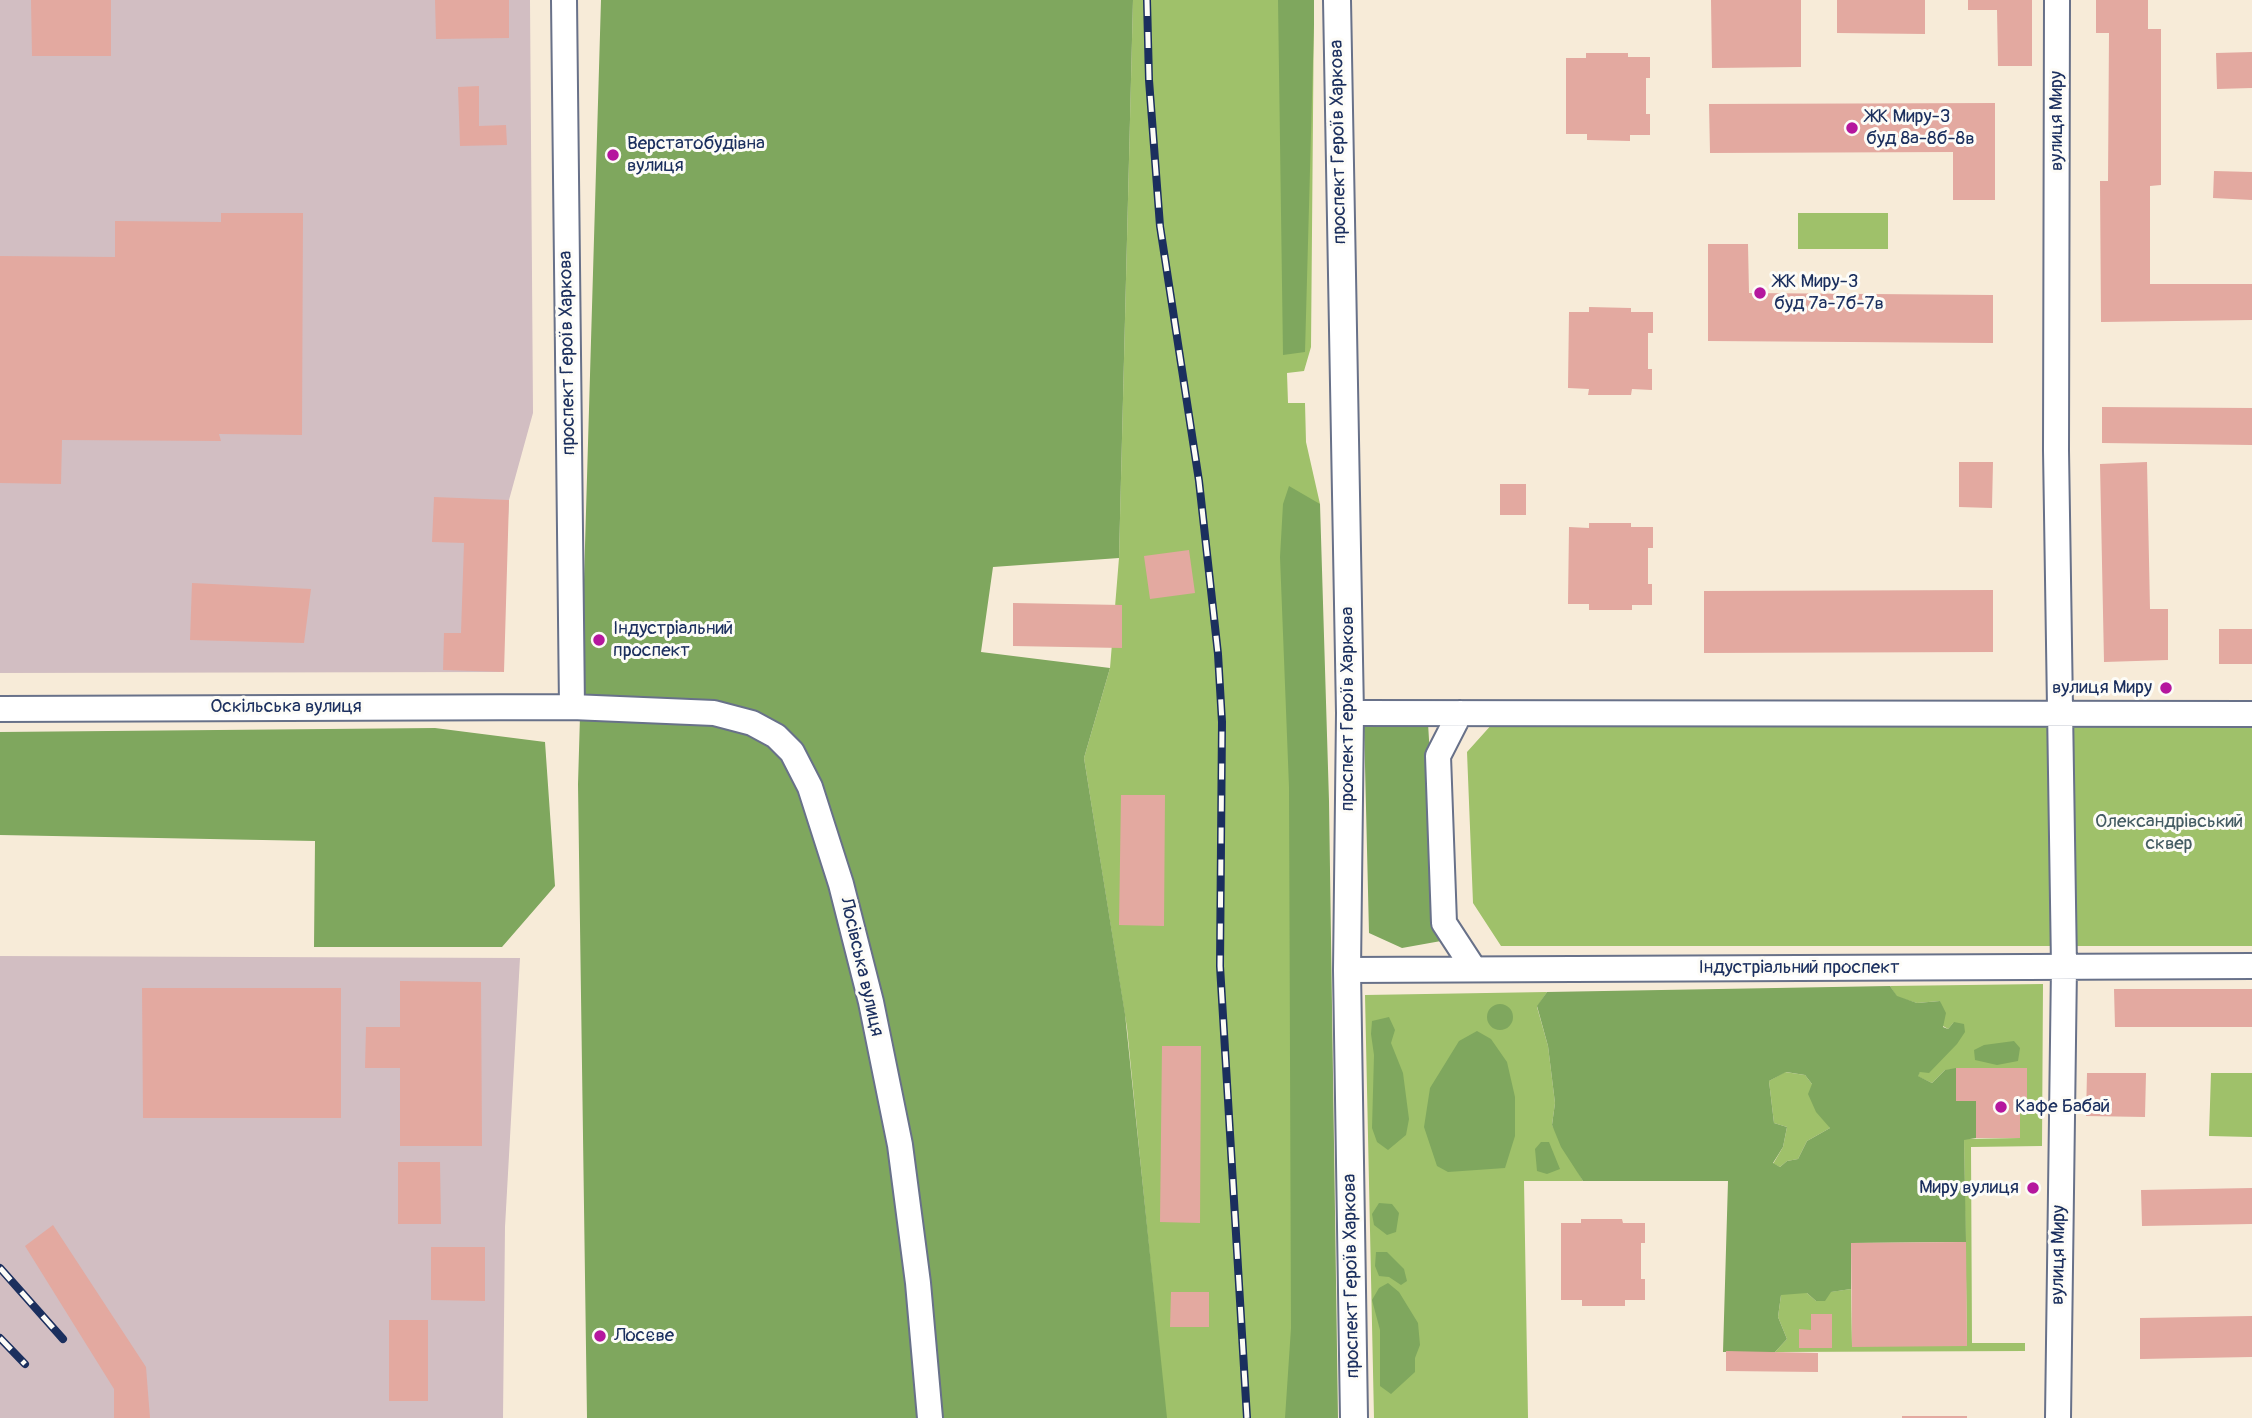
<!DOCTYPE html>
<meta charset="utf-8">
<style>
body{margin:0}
canvas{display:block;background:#f7ebd8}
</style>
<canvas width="2252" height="1418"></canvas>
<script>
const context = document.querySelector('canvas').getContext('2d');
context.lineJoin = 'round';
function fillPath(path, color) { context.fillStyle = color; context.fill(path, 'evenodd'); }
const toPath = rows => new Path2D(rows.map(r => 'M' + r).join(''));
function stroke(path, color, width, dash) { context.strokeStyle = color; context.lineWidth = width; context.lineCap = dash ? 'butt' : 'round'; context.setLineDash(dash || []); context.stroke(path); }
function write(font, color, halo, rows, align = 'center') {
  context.font = font + ' Pangolin,sans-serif'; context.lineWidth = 6; context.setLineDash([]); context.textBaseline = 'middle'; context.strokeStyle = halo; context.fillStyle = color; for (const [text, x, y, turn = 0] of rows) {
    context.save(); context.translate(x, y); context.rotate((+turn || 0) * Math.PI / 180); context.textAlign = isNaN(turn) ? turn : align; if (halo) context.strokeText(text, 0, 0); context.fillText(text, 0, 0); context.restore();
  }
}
fillPath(toPath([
 [0,0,530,0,533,413,509,500,500,672,0,673],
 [0,956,520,958,505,1227,503,1418,0,1418]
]), '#d2bec2');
fillPath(toPath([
 [1133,0,1314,0,1311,347,1304,371,1287,373,1288,403,1305,403,1306,442,1320,504,1317,1418,1166,1418,1127,1028,1084,758,1110,668,1119,558],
 [1798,213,1888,213,1888,249,1798,249],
 [2252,706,2252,946,1501,946,1473,903,1467,752,1502,713],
 [2043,984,2042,1146,1971,1147,1972,1343,2025,1343,2025,1351,1775,1352,1787,1339,1778,1317,1781,1295,1773,1164,1783,1147,1787,1127,1774,1123,1769,1081,1785,1072,1805,1075,1812,1084,1830,1128,1807,1141,1798,1159,1787,1161,1780,1167,1774,1164,1807,1293,1816,1301,1830,1292,1851,1289,1852,1346,1967,1345,1964,1139,2020,1138,2020,1113,2027,1113,2026,1068,1945,1070,1932,1083,1917,1076,1954,1022,1948,1029,1943,1026,1940,1001,1917,1003,1897,997,1890,986],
 [1547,992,1537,1007,1548,1046,1555,1103,1552,1125,1583,1181,1524,1181,1528,1418,1374,1418,1365,995],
 [2211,1073,2252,1073,2252,1137,2209,1136]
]), '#9fc16a');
fillPath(toPath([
 [601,0,1133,0,1119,558,993,567,981,652,1110,668,1084,758,1125,1014,1167,1418,587,1418,578,784],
 [1278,0,1314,0,1314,24,1305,352,1283,355],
 [1289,486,1320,504,1329,801,1338,1418,1285,1418,1291,1328,1289,787,1280,557,1283,504],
 [1428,723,1441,941,1402,948,1369,933,1364,724],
 [435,728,545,742,555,886,502,947,314,947,315,841,0,835,0,732],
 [1890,986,1897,996,1917,1003,1940,1001,1946,1013,1943,1027,1948,1029,1954,1022,1964,1024,1965,1032,1957,1044,1929,1073,1920,1072,1918,1076,1932,1083,1945,1070,1956,1068,1956,1101,1976,1101,1976,1138,1964,1140,1966,1242,1851,1243,1851,1289,1831,1292,1825,1301,1816,1301,1807,1293,1781,1295,1778,1317,1787,1339,1775,1352,1723,1352,1728,1181,1583,1181,1561,1147,1552,1125,1555,1103,1548,1046,1537,1006,1547,992],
 [1786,1072,1805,1075,1812,1084,1808,1094,1816,1112,1830,1128,1807,1141,1798,1159,1787,1161,1780,1167,1773,1163,1783,1147,1787,1127,1774,1123,1769,1081],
 '1487 1017a13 13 0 1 1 26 0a13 13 0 1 1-26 0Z',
 [1389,1017,1395,1030,1391,1043,1403,1073,1409,1119,1406,1135,1388,1150,1377,1142,1372,1128,1374,1055,1371,1034,1372,1021],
 [1477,1031,1491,1039,1507,1062,1515,1097,1515,1136,1505,1168,1448,1172,1437,1166,1424,1127,1430,1088,1459,1041],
 [2014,1041,2020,1048,2018,1061,1997,1065,1975,1060,1974,1050,1984,1045],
 [1541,1142,1549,1142,1560,1169,1547,1174,1537,1171,1535,1149],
 [1379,1203,1392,1204,1399,1213,1396,1232,1387,1235,1374,1225,1372,1214],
 [1376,1252,1387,1252,1404,1269,1407,1281,1401,1285,1389,1277,1379,1276,1375,1266],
 [1388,1283,1399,1292,1418,1323,1420,1345,1415,1358,1415,1372,1391,1394,1380,1386,1380,1330,1372,1300,1379,1288]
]), '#7fa75e');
fillPath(toPath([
 [31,0,111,0,111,56,32,56],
 [435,0,509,0,509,38,436,39],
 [1711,0,1801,0,1801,67,1712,68],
 [1837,0,1925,0,1925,34,1837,33],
 [1968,0,2032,0,2032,66,1998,66,1997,10,1968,10],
 [2096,0,2148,0,2148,29,2161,29,2161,185,2150,186,2150,284,2252,284,2252,320,2101,322,2100,181,2108,181,2109,33,2096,33],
 [2252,52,2252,88,2217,89,2216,53],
 [1586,53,1628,53,1628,57,1650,57,1650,78,1646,78,1646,114,1650,114,1650,135,1630,135,1630,141,1587,140,1587,134,1566,134,1566,58,1586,58],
 [479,86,479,126,506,125,507,145,460,146,458,87],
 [1995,103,1995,200,1953,200,1953,152,1710,153,1709,104],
 [2214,171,2252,172,2252,200,2213,198],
 [221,213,303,213,302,435,219,434,221,441,62,440,61,484,0,483,0,256,115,257,115,221,221,222],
 [1708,244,1748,244,1749,293,1993,295,1993,343,1708,341],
 [1589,307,1631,308,1631,312,1653,312,1653,333,1648,333,1648,369,1652,369,1652,390,1632,389,1631,395,1588,395,1589,389,1568,388,1569,312,1589,312],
 [2102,407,2252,408,2252,445,2102,443],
 [1959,462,1993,462,1992,508,1959,507],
 [2147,462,2150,609,2168,609,2168,660,2104,662,2100,464],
 [1500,484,1526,484,1526,515,1500,515],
 [434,497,509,500,504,672,443,670,444,633,461,633,464,543,432,542],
 [1589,523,1631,523,1631,527,1653,527,1653,548,1648,548,1648,584,1652,584,1652,605,1632,605,1632,610,1589,610,1589,604,1568,604,1569,527,1589,528],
 [1189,550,1195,593,1150,599,1144,556],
 [192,583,311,589,304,643,190,640],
 [1993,590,1993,652,1704,653,1704,591],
 [1013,603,1122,605,1122,648,1013,646],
 [2219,629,2252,629,2252,664,2219,664],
 [1121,795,1165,795,1164,926,1119,925],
 [400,981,481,982,482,1146,400,1146,400,1068,365,1068,366,1027,400,1027],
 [142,988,341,988,341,1118,143,1118],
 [2114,989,2252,989,2252,1027,2115,1027],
 [1162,1046,1201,1046,1200,1223,1160,1222],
 [1956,1068,2027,1068,2027,1113,2020,1113,2020,1138,1976,1138,1976,1101,1956,1101],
 [2087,1073,2146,1073,2145,1117,2086,1116],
 [398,1162,440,1162,441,1224,398,1224],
 [2252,1188,2252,1224,2142,1226,2141,1190],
 [1581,1219,1622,1219,1623,1223,1645,1223,1645,1243,1641,1243,1641,1279,1645,1279,1645,1300,1625,1300,1625,1306,1582,1306,1582,1300,1561,1300,1561,1223,1581,1223],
 [53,1225,146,1367,150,1418,114,1418,114,1389,25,1246],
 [1966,1242,1967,1346,1852,1347,1851,1243],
 [431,1247,485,1247,485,1301,431,1300],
 [1171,1292,1209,1292,1209,1327,1170,1327],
 [1811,1314,1832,1314,1832,1348,1799,1348,1799,1329,1811,1330],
 [2252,1316,2252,1357,2140,1359,2140,1318],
 [389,1320,428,1320,428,1401,389,1401],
 [1726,1351,1818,1353,1818,1372,1726,1371],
 [1902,1416,1967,1416,1967,1418,1902,1418]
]), '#e3a9a0');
const secondary = toPath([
 [564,0,572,707],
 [2057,0,2056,450,2064,966,2058,1418],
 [0,709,572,707,714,713,752,723,776,736,792,752,810,787,841,884,871,1002,900,1145,918,1283,930,1418],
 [1350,713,2252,714],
 [1460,713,1438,756,1444,923,1474,969],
 [1347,970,2252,966]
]);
const primary = toPath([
 [1337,0,1350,713,1347,970,1354,1418]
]);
stroke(secondary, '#687189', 28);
stroke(primary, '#687189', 30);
stroke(secondary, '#fff', 24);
stroke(primary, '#fff', 26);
const rail = toPath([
 [1147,0,1149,80,1160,226,1199,481,1218,654,1222,722,1220,966,1247,1418],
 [0,1268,63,1339],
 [0,1338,25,1364]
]);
stroke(rail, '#1b2f5e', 8);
stroke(rail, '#fdfcf7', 5, [16]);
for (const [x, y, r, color] of [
 [1852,128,7,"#b5179e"],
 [613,155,7,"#b5179e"],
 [1760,293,7,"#b5179e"],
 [599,640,7,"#b5179e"],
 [2166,688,7,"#b5179e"],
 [2001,1107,7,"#b5179e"],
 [2033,1188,7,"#b5179e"],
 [600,1336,7,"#b5179e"]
]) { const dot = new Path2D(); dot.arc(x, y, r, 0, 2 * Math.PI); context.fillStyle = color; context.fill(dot); stroke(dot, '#fdfcf7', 2.5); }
write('19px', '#1b2f5e', '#fdfcf7', [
 ["ЖК Миру-3",1866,117],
 ["буд 8а-8б-8в",1866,139],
 ["Верстатобудівна",627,144],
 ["вулиця",627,166],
 ["ЖК Миру-3",1774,282],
 ["буд 7а-7б-7в",1774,304],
 ["Індустріальний",613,629],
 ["проспект",613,651],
 ["вулиця Миру",2152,688,"right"],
 ["Кафе Бабай",2015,1107],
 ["Миру вулиця",2019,1188,"right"],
 ["Лосєве",614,1336]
], 'left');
write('19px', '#1b2f5e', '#fdfcf7', [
 ["вулиця Миру",2057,121,-90],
 ["проспект Героїв Харкова",1339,142,-91],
 ["проспект Героїв Харкова",568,353,-91],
 ["Оскільська вулиця",286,707],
 ["проспект Героїв Харкова",1348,709,-90],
 ["Лосівська вулиця",861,967,77],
 ["Індустріальний проспект",1799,968],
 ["вулиця Миру",2059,1255,-89],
 ["проспект Героїв Харкова",1352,1276,-91]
]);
write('19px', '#435b62', '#fdfcf7', [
 ["Олександрівський",2169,822],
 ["сквер",2169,844]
]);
</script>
